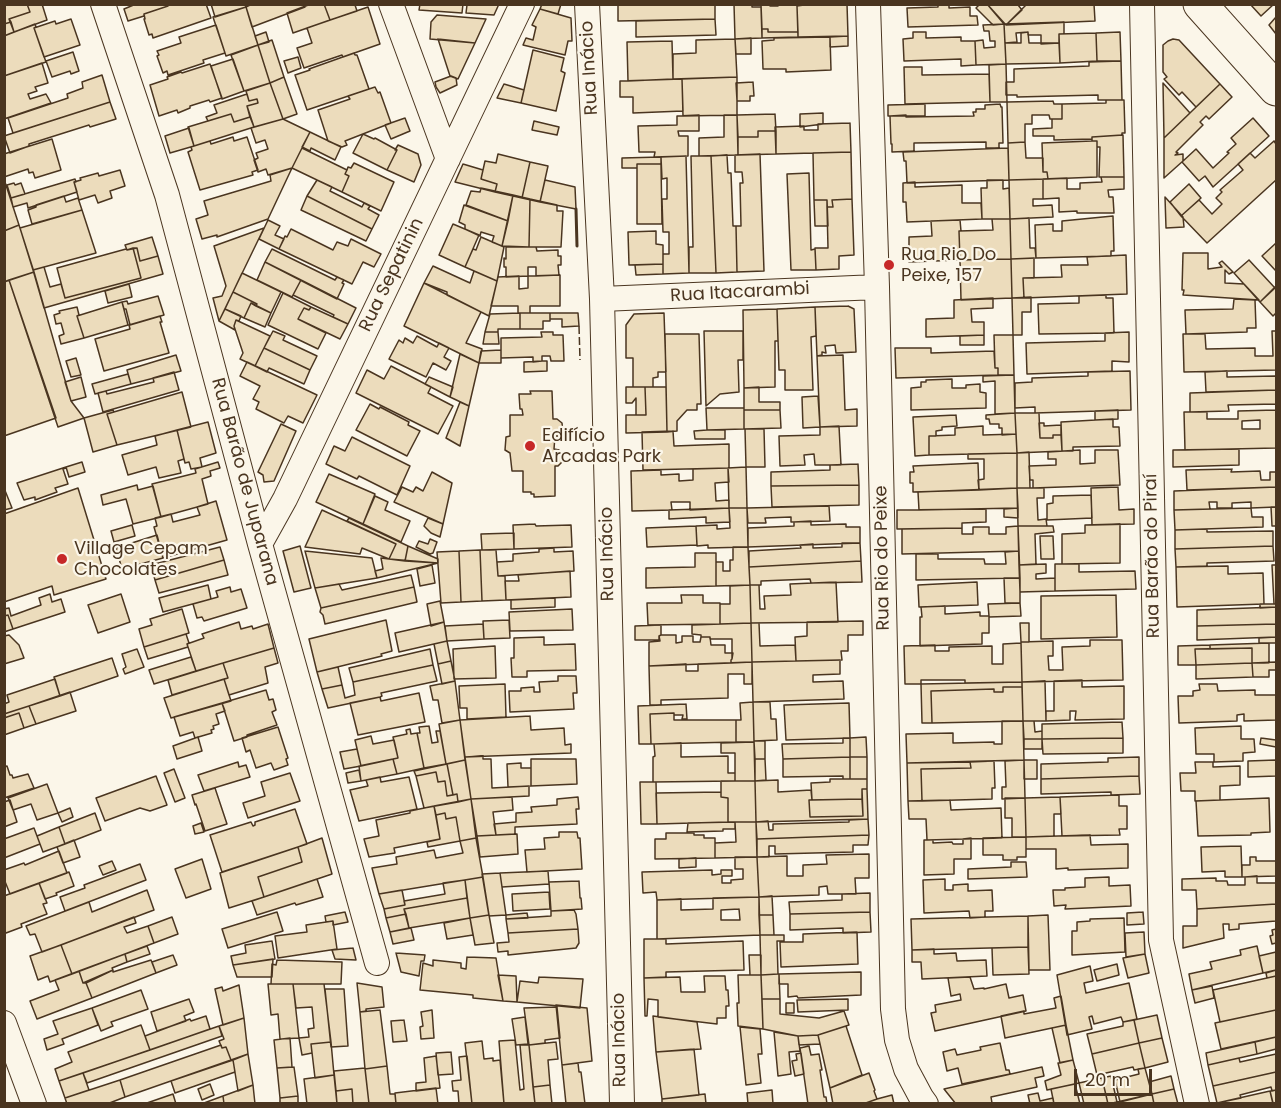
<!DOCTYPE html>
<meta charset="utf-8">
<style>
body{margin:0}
#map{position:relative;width:1281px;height:1108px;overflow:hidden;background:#fbf6e9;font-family:Poppins,sans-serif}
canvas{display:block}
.frame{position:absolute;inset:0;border:6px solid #4a3520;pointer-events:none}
.scale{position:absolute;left:1074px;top:1069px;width:78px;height:27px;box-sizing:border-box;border:3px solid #4a3520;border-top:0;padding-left:8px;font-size:18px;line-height:21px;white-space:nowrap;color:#4a3520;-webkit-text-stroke:4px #fbf6e9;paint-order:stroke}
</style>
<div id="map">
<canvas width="1281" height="1108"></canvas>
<div class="frame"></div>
<div class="scale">20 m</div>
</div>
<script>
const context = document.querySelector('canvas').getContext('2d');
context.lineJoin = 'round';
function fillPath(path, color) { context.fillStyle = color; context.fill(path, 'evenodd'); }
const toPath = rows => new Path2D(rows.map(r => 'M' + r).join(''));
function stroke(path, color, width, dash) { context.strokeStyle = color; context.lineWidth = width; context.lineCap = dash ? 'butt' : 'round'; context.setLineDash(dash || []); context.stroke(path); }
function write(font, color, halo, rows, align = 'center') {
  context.font = font + ' Poppins,sans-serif'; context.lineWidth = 4.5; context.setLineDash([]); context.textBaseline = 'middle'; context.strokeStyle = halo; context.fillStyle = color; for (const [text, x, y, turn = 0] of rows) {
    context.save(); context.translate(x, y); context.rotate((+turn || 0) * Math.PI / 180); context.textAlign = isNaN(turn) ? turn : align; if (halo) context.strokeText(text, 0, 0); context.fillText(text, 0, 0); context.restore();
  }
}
const building = toPath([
 [4,4,27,4,30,12,9,19,11,22,4,24,4,4],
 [27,4,42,4,47,20,14,32,9,19,30,12,27,4],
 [136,4,168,4,168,6,144,14,144,16,128,21,124,9,136,4],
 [168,4,206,4,211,18,153,38,152,34,149,35,144,19,145,19,144,14,168,6,168,4],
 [211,4,245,4,246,7,215,17,211,4],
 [252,4,304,4,305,7,252,27,246,7,252,4],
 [311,4,324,4,330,20,293,33,287,13,311,4],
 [324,4,357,4,355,5,357,11,330,20,324,4],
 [420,4,463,4,462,13,419,10,420,4],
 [463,4,499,4,494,15,466,13,467,5,463,4],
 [542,4,561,4,558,14,540,9,542,4],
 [618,4,715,4,715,19,618,21,618,4],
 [734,4,752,4,752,7,761,7,762,38,735,39,734,4],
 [761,4,770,4,770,6,778,6,778,4,794,4,797,6,798,32,768,32,768,29,762,29,761,4],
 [811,4,847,4,848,36,798,37,797,6,811,4],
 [938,4,949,4,949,8,970,7,970,16,977,16,978,25,908,27,907,8,938,7,938,4],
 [980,4,987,4,1004,24,993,25,976,8,980,4],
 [987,4,1019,4,1018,5,1022,10,1006,25,987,4],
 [1027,4,1094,4,1095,21,1006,25,1027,4],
 [1250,4,1274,4,1261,16,1250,4],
 [246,7,258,45,226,56,213,17,246,7],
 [368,7,380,44,343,57,342,55,304,68,297,48,312,43,307,28,368,7],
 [540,9,571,18,572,41,568,41,565,55,523,45,526,38,533,40,536,27,532,25,540,9],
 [437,15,486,19,475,43,430,39,431,22,437,15],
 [1276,17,1276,34,1269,25,1276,17],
 [71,19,80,45,44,57,34,28,55,21,56,24,71,19],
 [715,19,716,35,636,37,636,21,715,19],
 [11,22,14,32,4,36,4,24,11,22],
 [1064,22,1064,34,1059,34,1059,43,1041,44,1041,35,1028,35,1028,32,1016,33,1017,42,1005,43,1004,24,1064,22],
 [35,24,36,27,34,28,46,62,4,76,4,36,35,24],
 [1004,24,1006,64,976,65,975,41,983,40,984,48,995,47,995,41,990,41,989,31,984,31,983,25,1004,24],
 [216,25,225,53,203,60,204,63,168,75,167,71,163,73,157,56,159,55,157,51,181,43,179,37,216,25],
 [762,29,768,29,768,32,798,32,798,37,762,38,762,29],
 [266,32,269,42,258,45,255,36,266,32],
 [913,32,926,32,926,38,961,37,961,41,975,41,976,65,961,66,961,59,904,61,903,39,913,38,913,32],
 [1028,32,1029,43,1059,43,1060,63,1006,64,1005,43,1021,43,1021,33,1028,32],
 [1120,32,1121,61,1097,61,1096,33,1120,32],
 [1096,33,1097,61,1060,63,1059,34,1096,33],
 [848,36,848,46,830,47,830,37,848,36],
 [830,37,831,70,786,72,786,69,763,69,762,41,774,40,774,38,830,37],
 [751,38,751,54,736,54,735,39,751,38],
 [438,39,475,43,458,79,450,76,438,39],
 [735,39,737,77,673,79,673,54,696,53,696,40,735,39],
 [1173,39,1179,40,1220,84,1196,107,1182,92,1179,95,1164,79,1167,77,1163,72,1163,45,1168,41,1173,39],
 [272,40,284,77,270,83,258,45,272,40],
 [672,41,673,79,628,81,627,42,672,41],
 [258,45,270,83,244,91,231,55,258,45],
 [533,50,564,58,561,71,565,73,556,111,521,103,533,50],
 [73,52,79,71,71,74,70,71,52,77,46,61,73,52],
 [354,53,355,55,357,55,369,89,307,110,295,75,310,70,309,69,354,53],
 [298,57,301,68,288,73,284,61,298,57],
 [233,59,244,91,222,99,211,66,233,59],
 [1121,61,1122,100,1098,100,1098,95,1017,97,1017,95,1006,95,1006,82,1014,82,1014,69,1089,66,1089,62,1121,61],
 [42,63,48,83,35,87,37,91,28,94,30,99,46,94,51,103,4,119,4,76,42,63],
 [210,64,222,98,210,102,209,100,190,106,190,108,178,113,177,110,159,116,150,85,168,79,167,77,181,72,182,73,210,64],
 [1006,64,1007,102,990,102,989,65,1006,64],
 [904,67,922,67,922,75,989,74,990,102,905,104,904,67],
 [102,75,110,102,13,133,8,118,68,98,67,94,83,88,82,82,102,75],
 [451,76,456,78,457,85,440,93,436,87,435,82,451,76],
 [284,77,297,114,283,119,270,83,284,77],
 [737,77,737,115,683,116,682,79,737,77],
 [682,79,683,111,633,113,633,97,620,97,620,81,682,79],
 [753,82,754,96,750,96,750,101,737,101,736,83,753,82],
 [270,83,283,119,254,127,247,106,258,103,257,99,249,101,246,91,270,83],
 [1163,83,1190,113,1164,138,1163,83],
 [504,84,524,90,521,103,497,98,504,84],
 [1220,84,1232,97,1209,119,1206,116,1200,122,1203,125,1176,152,1178,153,1175,155,1183,154,1183,161,1164,178,1164,138,1220,84],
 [375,87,378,93,380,92,391,123,345,141,347,145,342,147,328,141,318,110,350,99,348,96,375,87],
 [247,94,249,101,257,99,258,103,247,106,250,117,234,122,231,114,208,121,206,117,217,113,214,105,247,94],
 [1106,100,1124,100,1125,133,1122,133,1122,135,1092,137,1092,139,1054,140,1054,136,1033,136,1033,129,1052,128,1052,119,1062,119,1062,104,1106,103,1106,100],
 [1053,101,1054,104,1062,104,1062,119,1050,119,1049,115,1032,115,1032,124,1025,124,1025,142,1008,143,1007,102,1053,101],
 [110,102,116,119,90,127,89,125,29,144,29,146,10,153,4,136,110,102],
 [925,104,925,116,888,116,888,105,925,104],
 [1000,104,1001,107,1002,107,1003,143,999,143,999,148,986,148,986,142,914,143,914,151,892,152,892,144,891,144,890,116,906,115,906,117,974,116,973,112,976,112,976,109,985,109,985,105,1000,104],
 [823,113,823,124,800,127,800,114,823,113],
 [231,114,234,122,250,117,254,127,194,146,188,127,231,114],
 [775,114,776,131,758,131,758,137,738,137,737,115,775,114],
 [699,115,699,131,678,131,679,136,688,136,688,156,654,157,655,152,639,152,638,126,677,125,677,116,699,115],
 [724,115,737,115,738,155,699,156,699,138,724,137,724,115],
 [405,118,410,131,391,139,385,125,405,118],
 [1253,118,1269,136,1213,187,1205,176,1199,181,1182,162,1196,149,1213,168,1229,153,1227,152,1236,144,1231,138,1253,118],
 [283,119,310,132,292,168,268,175,266,169,258,172,254,160,258,158,256,153,268,149,265,140,256,143,251,128,283,119],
 [534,121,559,127,557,135,532,130,534,121],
 [850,123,851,152,776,154,775,127,804,126,804,130,818,130,818,124,850,123],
 [189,128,194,146,170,153,165,136,189,128],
 [758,131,776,131,776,154,738,155,738,137,758,137,758,131],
 [310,132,341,147,335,160,311,148,310,151,302,147,310,132],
 [363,134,374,139,375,138,397,150,387,170,353,153,363,134],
 [1123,135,1124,177,1099,177,1100,147,1097,147,1097,141,1092,141,1092,137,1123,135],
 [233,137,234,141,247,137,258,170,252,172,253,175,200,190,188,152,192,150,191,147,194,146,210,141,211,144,233,137],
 [52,139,61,170,35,178,33,172,29,173,28,169,4,177,4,154,52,139],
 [1092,141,1097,141,1097,177,1048,179,1047,172,1043,172,1042,143,1092,141],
 [1274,141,1276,144,1276,180,1207,243,1181,216,1199,200,1212,214,1222,204,1216,198,1222,192,1220,190,1243,170,1238,164,1250,153,1255,158,1274,141],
 [1025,142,1026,158,1043,158,1043,172,1047,172,1048,179,1009,180,1008,143,1025,142],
 [398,145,418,154,421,165,414,182,387,170,397,150,395,150,398,145],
 [302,148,347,170,345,174,349,176,342,192,292,168,302,148],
 [1008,148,1009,180,907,183,906,161,904,161,903,152,1008,148],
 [851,152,852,199,832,200,833,207,827,207,827,200,814,200,813,153,851,152],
 [498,154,530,162,522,198,495,192,497,184,481,179,485,161,496,163,498,154],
 [760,154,764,271,737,272,736,226,741,226,740,183,743,183,742,172,735,172,735,155,760,154],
 [727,155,728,173,731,173,733,226,736,226,737,272,716,273,711,156,727,155],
 [686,156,689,273,663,274,663,254,669,254,669,232,663,232,662,199,667,199,667,178,662,179,661,157,686,156],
 [691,156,711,156,716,273,689,273,689,247,693,247,691,156],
 [661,157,661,164,637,164,637,168,622,168,622,158,661,157],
 [530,162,548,166,540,202,522,198,530,162],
 [354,163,394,182,381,211,342,192,349,176,345,174,347,170,348,167,351,168,354,163],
 [463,164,483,170,481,179,497,184,495,192,455,182,463,164],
 [637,164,661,164,662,224,637,224,637,164],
 [292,168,268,219,217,237,217,235,202,239,196,219,208,215,204,201,271,181,270,175,292,168],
 [120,170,125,186,110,191,112,198,98,203,95,195,79,200,74,182,81,180,80,178,98,173,99,176,120,170],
 [809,173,811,250,815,249,816,270,791,270,787,174,809,173],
 [1101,177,1124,177,1124,189,1108,190,1109,197,1113,197,1114,213,1077,213,1077,211,1059,212,1059,198,1043,199,1043,179,1067,178,1067,189,1080,189,1080,183,1102,182,1101,177],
 [4,179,19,225,4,231,4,179],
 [75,179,76,182,74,182,77,192,28,208,27,203,13,207,11,198,75,179],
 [1043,179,1043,199,1033,199,1033,206,1052,205,1053,217,1010,219,1009,180,1043,179],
 [317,180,332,187,330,191,362,207,364,203,370,206,368,209,379,215,372,229,307,196,317,180],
 [545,180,575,187,576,209,540,202,545,180],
 [987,180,1003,180,1003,189,1009,188,1010,219,982,219,981,188,987,188,987,180],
 [915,182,915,187,962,185,962,203,981,203,982,219,907,222,906,202,903,202,903,183,915,182],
 [14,183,15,185,21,183,25,194,11,198,7,185,14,183],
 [1189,184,1201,198,1181,216,1170,202,1189,184],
 [481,188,513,195,508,221,466,205,471,191,480,192,481,188],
 [513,195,530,199,529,247,502,246,513,195],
 [64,196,66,202,78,198,82,210,32,224,28,210,36,207,36,205,64,196],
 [307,196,372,229,366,241,301,210,307,196],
 [1165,197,1183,217,1184,227,1166,228,1165,197],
 [530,199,557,205,557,211,563,211,561,247,529,247,530,199],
 [852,199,854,255,839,256,839,269,816,270,815,248,828,248,827,207,833,207,832,200,852,199],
 [814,200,827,200,828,226,815,226,814,200],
 [464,205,508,221,502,246,492,242,494,236,481,232,480,236,465,229,465,225,459,222,464,205],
 [82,210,96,253,33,270,20,228,82,210],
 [1113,216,1114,251,1111,251,1111,256,1036,258,1035,225,1053,224,1053,231,1062,231,1062,221,1113,216],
 [1029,218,1030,248,1035,248,1036,258,1011,259,1010,219,1029,218],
 [992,219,1010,219,1011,259,960,260,959,231,993,230,992,219],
 [268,220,280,226,275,235,284,239,279,249,259,239,268,220],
 [960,220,961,231,959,231,960,260,909,262,909,237,932,236,931,221,960,220],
 [453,224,479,235,465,267,439,255,453,224],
 [19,225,34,272,4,282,4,231,19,225],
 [264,228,233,292,219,321,213,298,222,296,226,286,214,246,264,228],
 [291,229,333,250,337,242,348,246,351,239,381,254,374,267,363,262,352,284,279,249,285,236,287,237,291,229],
 [656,231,656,244,663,245,663,264,629,265,628,232,656,231],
 [152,237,158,256,140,261,137,248,127,250,125,245,152,237],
 [481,237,504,247,497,281,465,267,473,249,476,250,481,237],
 [1276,243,1276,271,1262,256,1276,243],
 [506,247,536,247,537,251,558,250,558,256,561,256,561,265,558,265,559,275,536,276,536,267,528,267,528,276,506,277,506,267,504,267,504,258,506,259,506,247],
 [133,248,137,248,140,261,158,256,163,274,44,308,33,270,44,267,50,287,61,284,65,298,141,278,133,248],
 [133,248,141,278,65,298,57,268,126,249,127,250,133,248],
 [272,249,335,280,337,277,344,280,342,283,344,284,337,299,265,262,272,249],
 [1183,253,1208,253,1208,269,1222,267,1219,263,1222,261,1233,272,1229,274,1225,270,1225,283,1244,284,1259,300,1183,295,1184,290,1182,290,1183,253],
 [1126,255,1127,294,1024,298,1023,278,1062,277,1061,265,1088,265,1087,257,1126,255],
 [1034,258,1034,278,1023,278,1024,298,1012,298,1011,259,1034,258],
 [1011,259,1012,298,961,300,960,260,1011,259],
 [1249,260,1275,288,1260,302,1234,273,1249,260],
 [265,262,301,280,292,297,257,280,265,262],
 [663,264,663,274,636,275,635,265,663,264],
 [433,266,470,283,474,271,497,281,489,316,447,295,447,292,424,283,433,266],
 [34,272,71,401,84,418,58,427,9,280,34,272],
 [242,273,281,292,271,313,256,306,257,304,233,292,242,273],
 [560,275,560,306,530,306,530,313,518,313,518,306,491,306,498,277,519,276,519,289,528,288,528,276,560,275],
 [9,280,56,418,4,436,4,282,9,280],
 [301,280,356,308,348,324,333,317,334,315,293,295,301,280],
 [424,283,481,312,466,343,482,349,479,363,404,326,424,283],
 [129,284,132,297,108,303,105,291,129,284],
 [1276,286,1276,313,1273,316,1260,302,1276,286],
 [233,292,257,304,256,306,251,303,244,318,225,309,233,292],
 [283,293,311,307,309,310,304,308,298,319,326,333,318,349,268,325,283,293],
 [1106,295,1106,298,1113,298,1114,333,1039,334,1038,304,1079,303,1079,296,1106,295],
 [158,296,164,315,130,325,126,309,124,309,122,302,127,301,128,304,158,296],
 [1031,297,1031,312,1022,312,1022,335,1013,335,1012,298,1031,297],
 [993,298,993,308,971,309,972,322,984,322,984,335,926,337,926,319,954,318,954,300,993,298],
 [1234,299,1255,300,1256,328,1247,328,1247,332,1186,334,1185,310,1233,309,1234,299],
 [122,302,128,325,84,338,77,316,122,302],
 [251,303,271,313,265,327,244,318,251,303],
 [848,306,854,309,856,352,836,353,835,345,825,346,826,353,822,352,822,355,817,356,815,307,848,306],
 [77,307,79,315,77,316,84,338,61,344,59,336,64,334,61,323,56,324,54,315,60,313,59,311,77,307],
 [311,307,348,324,340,339,298,319,304,308,309,310,311,307],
 [815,307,816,336,811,337,813,390,785,390,785,370,779,370,777,309,815,307],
 [225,309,241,316,239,321,236,320,234,326,235,330,219,321,225,309],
 [777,309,778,341,775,341,775,387,744,388,743,310,777,309],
 [520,313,520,329,498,329,498,332,485,332,490,314,520,313],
 [520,313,550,313,550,321,543,321,543,329,520,329,520,313],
 [550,313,578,313,579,326,562,327,562,319,550,319,550,313],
 [664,313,666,372,658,372,658,377,653,378,653,387,633,387,633,358,626,358,626,325,634,314,664,313],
 [160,316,162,322,160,322,169,353,104,371,95,339,130,329,129,325,160,316],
 [236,320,270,336,255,366,240,359,243,353,234,326,236,320],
 [273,331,285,336,283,340,317,356,310,370,264,348,273,331],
 [704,331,743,331,743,360,738,360,739,392,720,394,706,406,704,331],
 [1272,331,1276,331,1276,370,1184,372,1183,334,1205,334,1206,349,1255,348,1255,356,1273,356,1272,331],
 [485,332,498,332,499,344,483,344,485,332],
 [541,332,553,332,553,335,563,335,564,361,551,361,550,356,542,356,542,361,533,362,533,357,501,358,501,338,542,337,541,332],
 [1129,332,1129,362,1112,361,1112,371,1027,374,1026,343,1105,341,1105,333,1129,332],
 [665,334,699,334,701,404,697,404,697,410,687,410,677,421,677,431,667,432,665,334],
 [984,335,984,345,960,345,960,336,984,335],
 [994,335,1013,335,1014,375,998,375,998,368,995,368,994,335],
 [417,336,437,347,439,343,449,348,444,357,451,361,446,370,433,363,426,377,389,359,399,340,403,343,405,338,413,343,417,336],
 [264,348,310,370,304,384,269,368,267,372,255,366,264,348],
 [895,348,931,348,931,353,994,351,995,368,998,368,998,375,896,378,895,348],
 [501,350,501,363,479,363,481,351,501,350],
 [460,354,479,363,469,406,450,397,460,354],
 [176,355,181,371,131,384,127,370,176,355],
 [843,355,845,410,857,409,857,426,820,427,817,356,843,355],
 [76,358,81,375,71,377,66,361,76,358],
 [542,361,547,361,547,371,524,372,524,362,542,361],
 [247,362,317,395,303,423,288,416,284,423,256,409,259,402,253,399,260,386,240,376,247,362],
 [391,366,431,387,428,393,453,406,438,434,356,393,367,370,384,379,391,366],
 [1130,371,1131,410,1035,413,1035,407,1015,408,1015,383,1032,382,1032,378,1088,376,1088,372,1130,371],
 [1227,371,1227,377,1276,376,1276,390,1206,392,1205,372,1227,371],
 [174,372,179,390,103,412,98,393,106,391,107,394,154,382,153,378,174,372],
 [128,374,131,384,95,394,92,384,128,374],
 [1014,375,1015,413,995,414,995,381,983,382,983,376,1014,375],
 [81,377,86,397,71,401,65,382,81,377],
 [429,377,453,387,450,397,425,384,429,377],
 [952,379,952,388,966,388,966,385,980,384,980,392,986,393,986,408,911,410,911,388,921,387,921,382,926,382,926,380,952,379],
 [626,387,645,387,646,415,636,415,636,398,632,403,626,403,626,387],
 [645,387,666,387,667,432,626,433,626,415,646,415,645,387],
 [759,387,759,402,780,402,780,410,744,410,744,388,759,387],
 [1276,390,1276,410,1276,404,1228,405,1229,411,1190,412,1190,393,1276,390],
 [530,391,552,391,553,419,557,419,562,423,563,432,560,436,555,436,554,449,559,450,562,454,563,461,558,466,555,466,555,496,534,497,534,494,531,494,531,492,523,492,523,471,512,471,510,453,505,450,506,437,510,436,510,415,523,415,522,409,520,409,519,394,531,394,530,391],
 [182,392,191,427,117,445,107,414,182,392],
 [818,396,820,427,803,428,802,397,818,396],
 [460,402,469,406,460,446,446,438,460,402],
 [370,404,379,409,380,407,409,422,408,425,420,431,407,456,356,430,370,404],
 [706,408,744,408,744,429,707,430,706,408],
 [113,410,114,412,107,414,117,445,93,452,84,418,113,410],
 [744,410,780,410,781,428,744,429,744,410],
 [1118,410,1118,419,1095,420,1095,411,1118,410],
 [1276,410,1276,448,1185,450,1184,412,1207,412,1207,419,1238,419,1238,411,1276,410],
 [1260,420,1260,429,1242,429,1242,421,1260,420],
 [1015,413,1016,434,1002,435,1002,428,999,428,999,424,990,424,989,419,986,419,986,415,1015,413],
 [1015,413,1039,413,1040,438,1053,438,1053,435,1061,435,1062,451,1017,453,1015,413],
 [956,415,957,426,942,427,942,430,936,431,936,436,929,436,929,455,915,456,913,417,956,415],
 [1113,419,1113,427,1119,427,1120,446,1073,447,1073,451,1062,451,1061,422,1113,419],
 [208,422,216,453,200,458,202,467,191,469,189,462,185,463,177,430,208,422],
 [1039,423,1044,423,1044,426,1061,425,1061,435,1053,435,1053,438,1040,438,1039,423],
 [281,424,296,431,274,481,264,482,263,475,258,472,281,424],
 [839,426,841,465,815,465,814,454,804,455,805,465,780,466,779,436,820,435,820,427,839,426],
 [983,426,983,435,1016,434,1017,453,929,455,929,436,955,435,955,428,983,426],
 [745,429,764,429,765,467,746,467,745,429],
 [177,430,184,459,178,461,181,473,159,478,156,467,128,475,122,455,157,445,155,436,177,430],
 [707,430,725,430,725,439,695,439,694,431,707,430],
 [673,431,674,446,729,444,729,468,643,470,642,432,673,431],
 [352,437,410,466,397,495,359,476,357,479,326,464,334,446,345,451,352,437],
 [1239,449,1239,465,1173,467,1173,450,1239,449],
 [1080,450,1080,464,1095,463,1095,450,1118,450,1120,485,1033,488,1033,480,1030,480,1029,466,1056,465,1056,459,1048,459,1048,452,1080,450],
 [1029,452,1030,488,1017,488,1017,453,1029,452],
 [1017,453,1017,488,979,490,978,480,984,479,984,459,968,459,968,454,1017,453],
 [82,462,85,472,69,477,66,467,82,462],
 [218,462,220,468,210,471,211,476,202,479,208,504,161,517,152,484,196,473,195,469,218,462],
 [978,463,979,490,913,492,913,483,910,483,910,472,914,472,913,466,978,463],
 [858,464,859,485,771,486,771,472,830,470,830,465,858,464],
 [66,467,66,468,63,469,68,484,55,488,57,492,35,500,35,497,24,500,17,483,66,467],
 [746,467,747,508,729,508,728,468,746,467],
 [728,468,729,482,715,483,716,501,729,500,729,508,690,510,690,502,671,502,672,510,632,511,631,471,661,470,661,475,679,474,679,481,693,480,693,469,728,468],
 [1232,469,1231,472,1260,471,1261,480,1270,480,1270,472,1276,472,1276,487,1187,490,1186,470,1232,469],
 [432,472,452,483,443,524,394,502,402,487,413,492,416,487,423,491,432,472],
 [329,474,375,494,363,524,316,502,329,474],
 [137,485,138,490,153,486,161,517,133,524,126,499,103,505,101,495,137,485],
 [859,485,859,505,772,507,771,486,859,485],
 [1118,487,1119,510,1134,509,1134,524,1092,525,1091,488,1118,487],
 [1276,487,1276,507,1251,508,1251,502,1232,503,1232,508,1217,508,1217,502,1209,502,1210,509,1174,510,1174,491,1276,487],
 [4,488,12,508,4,510,4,488],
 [78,488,106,579,54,595,52,586,4,602,4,514,78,488],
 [1017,488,1018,508,919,510,918,492,1017,488],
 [1017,488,1044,488,1044,498,1037,498,1038,520,1046,519,1047,526,1018,526,1017,488],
 [1091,495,1092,518,1047,520,1047,504,1053,503,1053,496,1091,495],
 [375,496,388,502,385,510,410,521,401,542,363,524,375,496],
 [216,501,227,540,163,558,154,527,157,526,155,518,171,514,173,522,200,515,197,507,216,501],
 [829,506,830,521,791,522,791,517,765,518,766,523,748,523,747,508,829,506],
 [1271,507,1276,507,1276,526,1272,526,1271,507],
 [729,508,730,522,706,523,706,517,669,519,669,510,729,508],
 [729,508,747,508,748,547,708,548,708,545,697,546,696,526,717,525,717,529,730,528,729,508],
 [1018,508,1018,518,1004,517,1004,509,1018,508],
 [1251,508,1252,517,1263,517,1263,527,1175,530,1174,510,1251,508],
 [986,509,986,522,962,523,962,528,897,529,897,510,986,509],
 [322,510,396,544,389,559,362,548,360,554,305,547,322,510],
 [349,518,408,546,405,561,389,559,396,544,347,521,349,518],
 [428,518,443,524,440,537,431,533,424,526,428,518],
 [811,521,811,525,846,524,846,527,860,527,860,543,748,547,748,528,794,526,794,522,811,521],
 [535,524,536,526,571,525,572,547,514,549,513,525,535,524],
 [1120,524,1120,563,1062,564,1062,534,1085,533,1085,525,1120,524],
 [132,525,135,536,114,542,111,531,132,525],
 [696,526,697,545,647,547,646,528,696,526],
 [1018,526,1019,551,902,554,902,529,962,528,962,534,973,534,973,527,989,527,989,534,1006,534,1006,527,1018,526],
 [1018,526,1053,526,1054,532,1035,534,1036,564,1019,565,1018,526],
 [1207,529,1207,532,1273,531,1273,546,1175,549,1175,530,1207,529],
 [514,533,514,549,482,550,481,534,514,533],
 [157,535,163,558,122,569,116,548,157,535],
 [1040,536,1053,536,1054,559,1041,559,1040,536],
 [430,539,437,542,433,553,430,554,416,547,419,541,428,544,430,539],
 [842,543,860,543,861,561,749,567,749,551,801,548,800,545,813,544,813,548,842,547,842,543],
 [300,546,311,588,294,592,283,551,300,546],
 [408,546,438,559,438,563,405,561,408,546],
 [1273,546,1274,561,1207,563,1207,566,1176,567,1175,549,1273,546],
 [220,547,224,560,155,580,151,565,220,547],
 [733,547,748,547,750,585,716,586,716,562,723,562,723,571,730,571,730,560,733,560,733,547],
 [554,548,554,552,573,551,574,571,498,576,497,562,513,561,513,554,539,552,539,549,554,548],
 [480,550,482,601,461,602,459,551,480,550],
 [480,550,496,550,498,576,505,576,506,600,482,601,480,550],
 [305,551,372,558,377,578,315,588,305,551],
 [459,551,461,602,441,603,437,552,459,551],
 [1019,551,1020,578,916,580,916,554,938,554,938,559,984,559,985,564,1006,564,1005,552,1019,551],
 [695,553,716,553,716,586,646,588,646,568,695,567,695,553],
 [381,558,389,559,438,563,377,578,375,571,383,569,381,558],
 [224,560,228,575,159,593,155,580,224,560],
 [861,561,862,582,811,583,810,579,761,581,761,585,750,585,749,567,861,561],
 [1046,564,1046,573,1036,574,1036,579,1055,578,1055,591,1020,592,1019,565,1046,564],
 [1055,564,1079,564,1079,572,1135,571,1136,589,1055,591,1055,564],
 [432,565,435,583,420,586,417,569,432,565],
 [1272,565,1276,565,1276,604,1274,604,1272,565],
 [1228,566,1228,574,1263,573,1264,604,1177,607,1176,567,1228,566],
 [570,571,571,597,506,600,505,581,519,581,518,575,570,571],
 [411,575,414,587,321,608,315,588,339,584,342,590,411,575],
 [1004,578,1020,578,1020,603,1005,603,1004,578],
 [836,582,838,622,751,623,750,585,759,585,760,609,765,609,764,596,791,595,790,584,836,582],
 [977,582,978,605,919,607,918,585,977,582],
 [208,585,211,599,163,612,159,598,208,585],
 [750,585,751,623,720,624,720,604,730,604,730,586,750,585],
 [230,587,231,592,241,589,247,608,204,621,202,617,197,618,193,604,218,597,216,591,230,587],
 [414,587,417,602,325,624,323,615,320,612,321,608,414,587],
 [50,594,52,602,61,599,65,612,13,629,8,615,4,616,4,609,9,608,11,616,41,605,39,598,50,594],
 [121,594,130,622,98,633,88,605,121,594],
 [681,595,703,595,703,603,720,603,720,624,648,625,647,603,682,603,681,595],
 [1116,595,1117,637,1041,639,1041,596,1116,595],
 [555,598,555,607,511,609,511,600,555,598],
 [440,601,444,622,431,626,427,604,440,601],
 [1020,603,1021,616,989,617,989,633,982,633,982,644,920,646,920,617,922,617,921,607,945,606,945,614,980,612,980,616,989,616,988,604,1020,603],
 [1260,604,1276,604,1276,607,1260,608,1260,604],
 [1276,607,1276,624,1197,626,1197,610,1276,607],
 [182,609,189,633,144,647,139,629,152,625,150,619,182,609],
 [572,609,573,630,510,631,509,612,572,609],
 [8,615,13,629,4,632,4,616,8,615],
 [386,620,392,651,381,654,382,656,317,672,309,639,386,620],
 [509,620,510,638,484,639,483,621,509,620],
 [863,621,863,635,848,635,848,651,841,651,842,660,796,661,795,637,807,636,807,622,863,621],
 [239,622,241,629,252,626,253,629,268,624,274,648,196,671,187,644,204,638,202,634,239,622],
 [444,622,447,641,399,652,395,633,444,622],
 [751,623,752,662,731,663,731,660,732,659,732,639,710,639,710,637,701,637,701,635,692,634,692,625,751,623],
 [751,623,759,623,760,646,795,645,796,661,752,662,751,623],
 [1020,623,1029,623,1029,642,1021,642,1020,623],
 [483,624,484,639,447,641,445,626,483,624],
 [1276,624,1276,637,1197,640,1197,626,1276,624],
 [661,625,661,635,659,636,659,640,635,640,635,626,661,625],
 [186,634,189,643,187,644,188,647,148,659,144,647,186,634],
 [9,635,19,645,24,658,4,664,4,636,9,635],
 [661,635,676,635,676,643,682,642,682,636,693,636,693,642,700,642,701,637,710,637,711,645,725,645,725,653,733,653,732,659,731,660,731,663,649,666,649,642,660,641,659,636,661,635],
 [544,637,544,645,575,644,576,670,527,671,527,677,512,677,511,658,514,658,514,638,544,637],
 [1276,637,1276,643,1259,643,1259,638,1276,637],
 [1090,640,1122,640,1123,680,1022,682,1021,642,1053,641,1053,656,1048,656,1049,670,1063,670,1062,647,1090,646,1090,640],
 [447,641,451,661,438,664,434,644,447,641],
 [1021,643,1022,682,965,683,965,680,921,680,921,684,905,684,904,646,935,645,935,651,949,651,949,647,992,646,992,664,1003,664,1003,644,1021,643],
 [1269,643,1269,663,1252,663,1252,648,1210,649,1210,645,1269,643],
 [1210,645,1210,649,1195,649,1196,665,1178,665,1178,646,1210,645],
 [495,646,496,678,454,679,453,649,495,646],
 [274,648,278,663,265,667,268,683,229,695,224,679,228,678,223,663,274,648],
 [1252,648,1252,663,1196,665,1195,649,1252,648],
 [137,649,144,667,125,674,123,669,126,667,122,654,137,649],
 [430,649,433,665,353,682,349,668,430,649],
 [191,657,196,671,154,684,149,670,191,657],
 [112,658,118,676,60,696,54,677,112,658],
 [840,660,840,674,813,675,813,682,843,681,844,699,753,702,752,662,840,660],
 [451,661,455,681,442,684,438,664,451,661],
 [752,662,752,684,744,684,744,674,728,674,728,698,661,700,661,705,650,705,649,666,686,664,686,671,698,671,698,664,752,662],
 [1276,662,1276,670,1269,670,1269,677,1253,677,1252,663,1276,662],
 [223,663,228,678,172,695,168,680,223,663],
 [1252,663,1253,677,1196,679,1196,665,1252,663],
 [433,665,437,681,381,693,382,696,380,697,328,708,322,689,342,685,345,698,355,695,353,682,433,665],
 [338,667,342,685,322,689,317,672,338,667],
 [558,676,576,676,577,693,573,693,574,709,510,712,509,691,521,691,521,688,534,687,534,692,540,692,539,682,558,681,558,676],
 [55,679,60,696,4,714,4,704,9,702,7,695,55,679],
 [224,679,231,701,171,718,164,698,224,679],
 [1082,680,1082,687,1124,686,1124,719,1075,720,1076,711,1070,711,1070,720,1046,721,1046,711,1054,711,1054,681,1082,680],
 [455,681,460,720,442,723,438,700,433,700,430,686,455,681],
 [1045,681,1046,721,1023,721,1022,682,1045,681],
 [1022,682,1022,687,1003,687,1003,692,994,692,994,689,931,691,932,723,922,723,921,684,1022,682],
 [505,684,506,717,467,719,467,708,460,708,459,686,505,684],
 [1199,684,1217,684,1218,691,1255,690,1255,695,1276,695,1276,720,1244,721,1244,714,1237,715,1237,721,1179,723,1178,696,1193,696,1193,691,1200,690,1199,684],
 [1003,687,1022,687,1023,721,932,723,931,691,994,689,994,692,1003,692,1003,687],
 [266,690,269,700,273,699,276,710,272,712,277,725,247,735,247,737,234,741,222,703,266,690],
 [70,692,76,711,36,724,29,706,70,692],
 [419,693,425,722,358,735,350,703,380,697,381,701,419,693],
 [753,702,770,702,771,719,776,719,777,740,754,741,753,702],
 [753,702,754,742,736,742,736,720,741,720,740,703,753,702],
 [222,703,225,711,216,714,219,724,213,726,214,729,211,730,212,733,195,738,193,732,180,736,174,717,222,703],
 [849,703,850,738,786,740,784,705,849,703],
 [686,704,687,719,682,719,683,715,674,715,674,713,650,714,651,744,639,744,638,706,686,704],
 [29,706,36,724,24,728,19,713,4,718,4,714,29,706],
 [19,713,24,728,4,735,4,718,19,713],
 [674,713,674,720,736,720,736,742,651,744,650,714,674,713],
 [530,716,531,730,564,728,565,745,571,744,571,753,465,757,460,720,530,716],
 [460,720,465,760,446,764,439,724,460,720],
 [1002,721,1023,721,1024,760,907,763,906,734,953,733,953,743,994,742,994,744,1002,744,1002,721],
 [1023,721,1034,721,1035,732,1042,731,1042,739,1024,739,1023,721],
 [1122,722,1123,738,1042,739,1042,724,1122,722],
 [429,726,432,743,438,742,436,731,440,731,446,764,424,768,417,733,420,733,419,727,429,726],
 [1241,726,1241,739,1254,739,1255,752,1243,753,1243,761,1214,762,1214,754,1196,754,1195,728,1241,726],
 [278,727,288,758,286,759,288,765,274,770,271,763,256,768,250,750,246,752,242,738,278,727],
 [410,729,411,734,417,733,424,768,397,774,393,759,398,758,393,737,407,734,406,730,410,729],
 [371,736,373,744,394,740,398,758,361,766,355,740,371,736],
 [198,737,202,751,177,759,173,746,198,737],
 [866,737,867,757,850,757,850,738,866,737],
 [843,738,850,738,850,757,783,759,782,744,843,743,843,738],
 [1123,738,1123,753,1043,754,1042,739,1123,738],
 [1261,738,1276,740,1276,747,1260,744,1261,738],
 [1024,739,1042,739,1042,749,1024,749,1024,739],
 [754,741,765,741,765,759,755,759,754,741],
 [754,742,755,781,735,781,735,753,721,753,721,743,754,742],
 [681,743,681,757,728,756,728,773,735,773,735,781,653,782,653,757,655,756,654,744,681,743],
 [357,749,361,766,344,769,340,752,357,749],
 [483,756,483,759,491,759,492,788,529,786,529,796,471,799,465,757,483,756],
 [850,757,867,757,867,779,850,779,850,757],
 [850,757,850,779,843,779,843,776,783,777,783,759,850,757],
 [1139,757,1139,776,1041,779,1041,764,1108,762,1108,758,1139,757],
 [393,759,397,774,361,781,359,766,393,759],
 [531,759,576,759,577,784,531,786,531,759],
 [755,759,765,759,766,780,755,781,755,759],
 [465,760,471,799,458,802,457,794,453,795,447,764,465,760],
 [1024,760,1037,760,1037,779,1024,779,1024,760],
 [1024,760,1025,798,1002,799,1002,787,1006,787,1005,761,1024,760],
 [1276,760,1276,776,1248,777,1248,761,1276,760],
 [994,761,995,788,992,788,992,799,922,801,921,769,971,768,970,762,994,761],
 [238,762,239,767,246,765,250,777,204,791,198,775,238,762],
 [970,762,971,768,921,769,922,801,908,801,907,763,970,762],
 [1195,762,1213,762,1213,767,1240,766,1240,785,1220,786,1220,800,1195,801,1195,791,1181,791,1180,773,1196,773,1195,762],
 [521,763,521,768,531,768,531,786,508,787,507,764,521,763],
 [447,764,453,795,447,796,445,781,438,782,436,772,416,776,414,771,447,764],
 [7,766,10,775,12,775,13,778,28,774,34,788,4,798,4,767,7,766],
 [174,769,185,798,175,802,164,773,174,769],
 [359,770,361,781,348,783,346,773,359,770],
 [436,772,438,782,445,781,447,796,457,794,458,802,424,808,416,776,436,772],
 [290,773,300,801,248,818,243,803,265,796,261,782,290,773],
 [156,776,167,805,150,811,140,808,105,821,96,798,156,776],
 [1139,776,1140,794,1111,795,1111,792,1041,794,1041,779,1139,776],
 [380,777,381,782,409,777,417,809,359,821,350,790,368,786,366,780,380,777],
 [830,779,867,779,867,789,862,789,862,799,812,800,811,783,830,782,830,779],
 [778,780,778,792,811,790,812,800,809,800,810,817,863,816,862,789,867,789,868,819,756,822,755,781,778,780],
 [721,781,755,781,756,822,728,822,728,798,721,797,721,781],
 [640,782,656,782,657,824,641,824,640,782],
 [47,784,58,813,37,820,31,804,13,810,8,798,47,784],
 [215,788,227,824,205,831,196,804,195,805,192,795,215,788],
 [721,792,721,797,728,798,728,822,657,824,656,793,721,792],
 [1119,795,1119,806,1127,806,1127,829,1119,829,1120,835,1062,836,1060,797,1119,795],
 [512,797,513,810,493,812,496,835,477,836,471,799,512,797],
 [578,797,579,809,576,809,577,824,515,827,515,834,496,835,494,824,516,822,516,813,532,812,531,807,557,805,557,799,578,797],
 [1060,797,1061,814,1054,814,1054,836,1026,837,1025,798,1060,797],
 [1005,798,1025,798,1026,837,1012,837,1012,818,1005,818,1005,798],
 [1269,798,1270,832,1251,833,1251,835,1198,836,1196,801,1269,798],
 [471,799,476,838,460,841,456,817,446,819,445,813,436,815,434,806,471,799],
 [862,799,863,816,810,817,809,800,862,799],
 [10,800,17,822,4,827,4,802,10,800],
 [950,800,951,810,1001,808,1002,838,927,840,926,819,909,819,908,801,950,800],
 [434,806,440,839,394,848,395,853,369,857,364,839,379,836,376,820,410,813,410,811,434,806],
 [70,808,73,817,62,822,58,813,70,808],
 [295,809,307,844,222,872,210,835,251,822,253,826,255,825,255,822,295,809],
 [95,813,101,830,65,844,59,827,95,813],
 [445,813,446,819,456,817,460,841,428,847,427,842,440,839,436,815,445,813],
 [868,819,869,835,757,839,756,822,768,821,769,830,773,830,773,824,849,822,849,820,868,819],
 [735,822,735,829,723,829,723,831,687,832,688,823,735,822],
 [735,822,756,822,757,857,715,858,715,843,736,842,735,822],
 [201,823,204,832,195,834,193,826,201,823],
 [59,827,65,844,43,852,37,836,59,827],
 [34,828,40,844,4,858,4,839,34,828],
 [559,832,577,832,578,838,580,838,582,869,527,872,525,850,545,849,544,838,559,837,559,832],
 [666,833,694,833,694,835,704,835,704,838,715,838,715,858,655,859,655,839,666,839,666,833],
 [517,834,518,854,480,857,477,836,517,834],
 [869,835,868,845,853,845,853,852,775,854,775,846,769,846,769,857,757,857,757,839,869,835],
 [1090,835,1091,845,1128,844,1128,868,1068,870,1068,868,1056,869,1056,849,1026,849,1026,837,1090,835],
 [1026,837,1026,857,1017,857,1017,860,1003,860,1003,855,983,855,983,838,1026,837],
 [322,838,332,874,264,897,258,877,302,862,298,847,322,838],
 [476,838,483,877,379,894,372,868,397,864,396,857,434,850,436,858,463,853,460,841,476,838],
 [971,838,971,859,954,859,954,874,924,875,924,840,933,840,933,843,952,842,953,844,963,844,963,839,971,838],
 [74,840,80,857,63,863,57,847,74,840],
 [1241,846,1242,877,1225,877,1225,871,1202,872,1201,847,1241,846],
 [298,847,302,862,258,877,264,897,229,908,220,873,298,847],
 [59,851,67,873,10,894,4,879,4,870,24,863,25,865,59,851],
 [869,854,869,878,855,878,856,894,828,894,827,886,819,887,819,895,759,897,757,857,787,856,787,876,803,876,803,865,827,864,826,855,869,854],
 [735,857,757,857,759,897,657,900,656,892,643,893,642,872,712,870,712,875,721,874,721,870,732,870,732,876,722,876,722,883,731,883,731,880,743,879,743,869,735,869,735,857],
 [1250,857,1256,857,1256,861,1276,861,1276,876,1242,877,1242,865,1250,865,1250,857],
 [696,858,696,867,679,868,679,859,696,858],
 [202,859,211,889,186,898,175,869,202,859],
 [112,861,116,870,103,875,99,866,112,861],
 [1011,862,1026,862,1027,877,968,879,968,869,1011,867,1011,862],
 [140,864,146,880,65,911,60,897,85,888,84,885,140,864],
 [548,871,549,884,502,887,500,873,548,871],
 [69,872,74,886,56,893,57,895,45,899,39,883,69,872],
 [500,873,506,915,489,916,482,874,500,873],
 [1257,876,1257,883,1276,883,1276,904,1197,909,1196,890,1182,890,1182,879,1216,878,1216,881,1227,881,1228,885,1245,885,1245,877,1257,876],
 [483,877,489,915,470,918,465,880,483,877],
 [1109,877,1109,886,1130,885,1131,906,1065,909,1066,905,1054,906,1053,890,1065,890,1065,888,1085,887,1085,878,1109,877],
 [317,879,323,897,296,905,295,903,257,915,252,901,317,879],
 [945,879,945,890,953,890,953,885,968,884,968,891,992,890,993,911,985,911,985,917,970,918,969,911,924,913,923,880,945,879],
 [465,880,467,898,404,909,406,914,386,918,384,909,405,905,404,901,445,894,443,883,465,880],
 [579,881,580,898,581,898,582,909,551,911,549,882,579,881],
 [39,883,47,903,43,904,47,914,21,924,22,927,6,933,4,930,4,896,39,883],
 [147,890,154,910,42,952,35,934,30,935,26,926,89,902,92,912,147,890],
 [402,890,405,905,384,909,379,894,402,890],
 [549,892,550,909,513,911,512,894,549,892],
 [870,893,870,912,790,914,789,902,842,900,842,894,870,893],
 [772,896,773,915,759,915,759,897,772,896],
 [759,897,760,935,657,939,657,900,681,899,681,910,713,909,713,898,759,897],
 [739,909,740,920,721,920,721,910,739,909],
 [467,898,470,918,409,928,404,909,467,898],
 [1276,904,1276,921,1239,924,1239,929,1229,930,1229,924,1223,924,1224,938,1183,948,1183,926,1197,926,1197,909,1276,904],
 [574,910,576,914,578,929,508,933,506,919,551,916,551,911,574,910],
 [277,912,283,931,228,948,222,929,277,912],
 [345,912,348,922,333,925,333,921,326,922,325,916,345,912],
 [870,912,871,932,843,933,843,928,790,930,790,914,870,912],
 [1143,912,1144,924,1127,925,1127,913,1143,912],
 [527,913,528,918,506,919,506,915,527,913],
 [406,914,409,928,390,932,386,918,406,914],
 [489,915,494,943,475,945,470,918,489,915],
 [759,915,773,915,774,935,760,935,759,915],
 [1048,915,1050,970,1029,970,1028,916,1048,915],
 [1028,916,1028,947,912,950,911,919,1028,916],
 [134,917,136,923,124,927,127,933,148,926,154,943,72,974,61,945,134,917],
 [172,917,178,934,154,943,148,926,172,917],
 [470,918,473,935,447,939,444,923,470,918],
 [1124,918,1125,952,1072,955,1072,931,1077,931,1077,922,1090,921,1090,919,1124,918],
 [333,921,337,949,278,958,275,936,307,932,306,925,333,921],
 [411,928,414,940,393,944,390,932,411,928],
 [578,929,579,943,576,948,508,955,508,951,498,952,497,943,509,942,508,933,578,929],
 [1276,929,1276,943,1272,944,1270,936,1273,935,1272,930,1276,929],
 [857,932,858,964,781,967,780,942,803,942,803,934,857,932],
 [1144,932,1145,954,1126,957,1125,933,1144,932],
 [760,935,784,935,784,941,777,941,778,974,761,975,760,935],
 [644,939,666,939,666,944,743,941,744,970,666,972,666,977,644,978,644,939],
 [272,941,275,959,233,965,231,956,246,953,245,945,272,941],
 [61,945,72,974,50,982,48,976,38,980,30,956,61,945],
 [147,946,150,954,127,962,125,954,147,946],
 [1257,946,1263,973,1192,990,1189,974,1212,969,1210,962,1241,955,1240,950,1257,946],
 [1028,947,1029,974,993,975,992,948,1028,947],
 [353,948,356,960,335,959,332,950,353,948],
 [934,949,934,954,956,953,957,961,986,960,987,976,922,979,921,962,912,962,912,950,934,949],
 [1276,952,1276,970,1263,973,1259,956,1276,952],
 [396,953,425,955,424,961,421,961,419,976,401,972,396,953],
 [125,954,127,962,112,968,113,970,83,983,79,971,125,954],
 [1145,954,1149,973,1128,978,1123,958,1145,954],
 [173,955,177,965,156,973,152,962,173,955],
 [749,955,761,955,761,975,750,975,749,955],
 [467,957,496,958,503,1001,473,998,473,995,420,990,423,963,433,966,433,960,461,963,461,968,466,969,467,957],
 [273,959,272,977,237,977,233,965,273,959],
 [151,960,156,973,92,998,86,983,113,970,113,972,151,960],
 [277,960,342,962,341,984,271,984,272,964,276,965,277,960],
 [1117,964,1119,975,1097,981,1094,970,1117,964],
 [1090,966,1093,981,1084,983,1086,993,1129,983,1137,1019,1123,1022,1121,1017,1094,1024,1092,1016,1089,1017,1092,1029,1067,1035,1057,975,1090,966],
 [1276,970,1276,976,1267,978,1266,973,1276,970],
 [79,971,83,983,86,983,92,998,37,1019,30,1001,59,990,55,980,79,971],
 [861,972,861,995,798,998,797,996,788,997,788,984,779,984,779,974,861,972],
 [778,974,779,974,780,999,762,999,761,975,778,974],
 [498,975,516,976,517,1002,503,1001,498,975],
 [738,975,761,975,763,1029,738,1026,737,1003,739,1003,738,975],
 [704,976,725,976,726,990,728,990,729,1006,726,1006,726,1018,717,1018,717,1024,658,1017,658,1000,648,999,647,1016,645,1016,644,978,680,977,681,992,705,992,704,976],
 [1276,976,1276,1010,1220,1022,1213,990,1276,976],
 [539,977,583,979,580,1008,517,1002,520,981,538,983,539,977],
 [970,977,974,989,984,988,984,989,1006,984,1009,998,1023,995,1026,1011,935,1031,931,1013,936,1012,935,1005,961,1000,960,994,951,996,948,978,970,977],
 [357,983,382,987,384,1007,366,1009,366,1011,360,1012,357,983],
 [268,984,293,984,299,1038,280,1039,278,1014,271,1015,268,984],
 [293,984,324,984,331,1042,311,1044,312,1053,302,1055,299,1038,309,1037,308,1029,314,1028,312,1007,296,1008,293,984],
 [239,985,244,1018,223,1025,215,989,222,987,223,991,239,985],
 [1212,986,1214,998,1195,1003,1192,990,1212,986],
 [325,989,344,989,348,1046,331,1047,325,989],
 [141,990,148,1009,111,1022,113,1026,101,1031,92,1008,141,990],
 [1061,996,1066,1025,1005,1038,1001,1016,1024,1011,1024,1014,1056,1008,1054,998,1061,996],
 [189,999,194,1012,184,1016,186,1021,157,1031,151,1012,189,999],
 [762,999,780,999,780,1014,819,1018,844,1011,849,1025,818,1035,798,1036,763,1029,762,999],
 [848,999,848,1010,798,1012,797,1000,848,999],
 [786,1003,794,1003,794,1013,786,1013,786,1003],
 [556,1005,587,1008,592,1061,562,1065,556,1005],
 [557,1007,560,1038,545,1040,545,1043,529,1045,524,1008,557,1007],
 [92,1008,98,1025,62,1039,64,1044,47,1050,44,1039,58,1034,53,1021,92,1008],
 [380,1010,387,1066,365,1069,360,1012,380,1010],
 [432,1010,434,1038,421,1039,420,1027,423,1026,421,1012,432,1010],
 [1276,1010,1276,1037,1221,1049,1215,1023,1276,1010],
 [1157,1015,1162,1038,1139,1043,1134,1020,1157,1015],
 [206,1016,210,1029,150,1050,145,1036,190,1019,191,1021,206,1016],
 [653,1016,697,1022,701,1049,656,1052,653,1016],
 [525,1017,528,1044,516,1045,512,1019,525,1017],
 [244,1018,248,1054,231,1060,226,1047,222,1048,219,1041,224,1039,219,1026,244,1018],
 [404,1020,407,1041,393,1042,391,1021,404,1020],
 [1134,1020,1139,1043,1092,1054,1087,1034,1123,1026,1123,1022,1134,1020],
 [141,1025,150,1050,59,1081,55,1069,72,1062,68,1052,141,1025],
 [1066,1025,1073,1060,1060,1063,1052,1028,1066,1025],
 [219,1026,222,1036,87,1083,83,1073,219,1026],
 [846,1026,862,1075,830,1088,818,1035,846,1026],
 [740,1027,760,1029,762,1054,758,1054,761,1083,746,1085,740,1027],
 [774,1032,798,1036,800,1051,789,1052,791,1074,778,1076,774,1032],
 [818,1035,820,1044,799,1045,798,1036,818,1035],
 [1276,1037,1276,1049,1257,1054,1255,1042,1276,1037],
 [290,1038,292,1067,277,1068,274,1040,290,1038],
 [1162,1038,1168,1062,1145,1068,1139,1043,1162,1038],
 [515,1040,520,1090,524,1089,520,1045,529,1045,535,1104,504,1104,499,1041,515,1040],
 [482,1041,484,1059,493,1058,493,1061,500,1060,504,1104,472,1104,465,1043,482,1041],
 [331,1042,334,1075,315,1078,311,1044,331,1042],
 [556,1042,558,1059,548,1060,550,1085,533,1087,529,1045,556,1042],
 [1255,1042,1257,1054,1208,1065,1206,1053,1255,1042],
 [1000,1043,1006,1070,1009,1070,1010,1074,962,1084,958,1068,947,1071,943,1052,955,1049,957,1055,981,1050,980,1047,1000,1043],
 [1139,1043,1145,1068,1134,1070,1133,1067,1097,1075,1092,1054,1139,1043],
 [221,1045,222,1048,226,1047,231,1060,125,1097,120,1080,221,1045],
 [809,1046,811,1055,819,1054,822,1070,820,1070,824,1097,826,1097,827,1104,808,1104,800,1048,809,1046],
 [694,1049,699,1095,662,1099,656,1052,694,1049],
 [451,1052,453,1074,438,1075,436,1053,451,1052],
 [801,1053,804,1074,795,1076,792,1061,797,1060,796,1054,801,1053],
 [248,1054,253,1085,238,1091,233,1060,248,1054],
 [1276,1054,1276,1072,1213,1086,1208,1065,1239,1058,1240,1062,1276,1054],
 [436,1056,440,1088,416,1091,416,1083,426,1082,424,1058,436,1056],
 [467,1056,472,1104,459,1104,458,1091,453,1091,452,1081,461,1080,459,1057,467,1056],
 [233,1060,235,1072,175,1093,171,1081,233,1060],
 [1073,1060,1079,1083,1047,1090,1045,1081,1061,1075,1058,1063,1073,1060],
 [578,1063,579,1072,581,1072,585,1104,566,1104,562,1065,578,1063],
 [387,1066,390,1094,395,1094,396,1104,369,1104,365,1069,387,1066],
 [294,1067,298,1096,280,1098,277,1068,294,1067],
 [1042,1067,1044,1076,1035,1078,1037,1087,991,1097,992,1103,990,1104,956,1104,944,1089,1042,1067],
 [365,1068,369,1104,353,1104,352,1089,336,1091,334,1071,365,1068],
 [1145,1068,1152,1094,1120,1102,1115,1080,1139,1074,1138,1069,1145,1068],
 [1276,1072,1276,1090,1272,1091,1271,1087,1240,1095,1241,1098,1217,1103,1213,1086,1276,1072],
 [83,1073,89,1090,65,1098,59,1081,83,1073],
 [869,1073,875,1090,874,1091,877,1099,863,1104,833,1104,830,1088,869,1073],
 [334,1075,337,1104,307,1104,304,1079,334,1075],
 [1111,1076,1117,1102,1108,1104,1102,1078,1111,1076],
 [1171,1076,1174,1089,1152,1094,1149,1082,1171,1076],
 [1102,1078,1108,1104,1084,1104,1079,1083,1102,1078],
 [120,1080,125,1097,107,1104,67,1104,65,1098,120,1080],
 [210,1084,214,1095,202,1100,198,1089,210,1084],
 [1075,1084,1080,1104,1054,1104,1051,1089,1075,1084],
 [253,1085,255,1104,224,1104,223,1096,253,1085],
 [550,1085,552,1104,535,1104,533,1087,550,1085],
 [436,1088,438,1104,396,1104,395,1093,436,1088],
 [352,1089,353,1104,337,1104,336,1091,352,1089],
 [1174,1089,1178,1104,1154,1104,1152,1094,1174,1089],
 [772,1090,773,1104,748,1104,747,1093,772,1090],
 [1276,1090,1276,1103,1273,1104,1270,1091,1276,1090],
 [1270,1091,1273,1103,1217,1104,1217,1103,1270,1091],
 [1038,1093,1040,1101,1053,1098,1054,1104,1030,1104,1028,1095,1038,1093],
 [173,1094,176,1104,144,1104,173,1094],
 [705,1094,706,1104,662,1104,662,1099,705,1094],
 [1152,1094,1154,1104,1112,1104,1117,1102,1152,1094],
 [892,1095,894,1104,863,1104,877,1099,892,1095],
 [223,1096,224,1104,204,1104,204,1103,223,1096],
 [298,1096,298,1104,280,1104,280,1098,298,1096]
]);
fillPath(building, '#ecdcbc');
stroke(building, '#4a3520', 1.5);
const minor = toPath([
 [103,4,167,195,260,544,377,963],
 [391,4,448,159],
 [587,4,602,299,622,1104],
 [868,4,877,287,893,1009,897,1040,906,1069,921,1097,926,1104],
 [1142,4,1161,940,1197,1104],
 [602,299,877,287],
 [260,544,285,499,522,4],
 [4,1023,34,1104]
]);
const secondary = toPath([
 [1200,4,1276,89]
]);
stroke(minor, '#4a3520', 26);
stroke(secondary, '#4a3520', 35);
stroke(minor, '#fbf6e9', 24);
stroke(secondary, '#fbf6e9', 33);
stroke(toPath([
 [579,326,580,360]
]), '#4a3520', 1.5, [8, 3]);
stroke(toPath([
 [576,209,577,246]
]), '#4a3520', 3);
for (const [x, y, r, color] of [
 [889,265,6,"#c62828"],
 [530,446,6,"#c62828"],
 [62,559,6,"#c62828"]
]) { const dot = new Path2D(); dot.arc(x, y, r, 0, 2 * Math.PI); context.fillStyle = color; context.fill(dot); stroke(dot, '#fbf6e9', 2); }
write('18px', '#4a3520', '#fbf6e9', [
 ["Rua Inácio",590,68,-93],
 ["Rua Sepatinin",392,275,-64],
 ["Rua Itacarambi",740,293,-3],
 ["Rua Barão de Juparana",244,482,75],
 ["Rua Inácio",608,554,-91],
 ["Rua Barão do Piraí",1153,556,-91],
 ["Rua Rio do Peixe",883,558,-91],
 ["Rua Inácio",620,1040,-91]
]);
write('18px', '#4a3520', '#fbf6e9', [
 ["Rua Rio Do",901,255],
 ["Peixe, 157",901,276],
 ["Edifício",542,436],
 ["Arcadas Park",542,457],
 ["Village Cepam",74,549],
 ["Chocolates",74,570]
], 'left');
</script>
